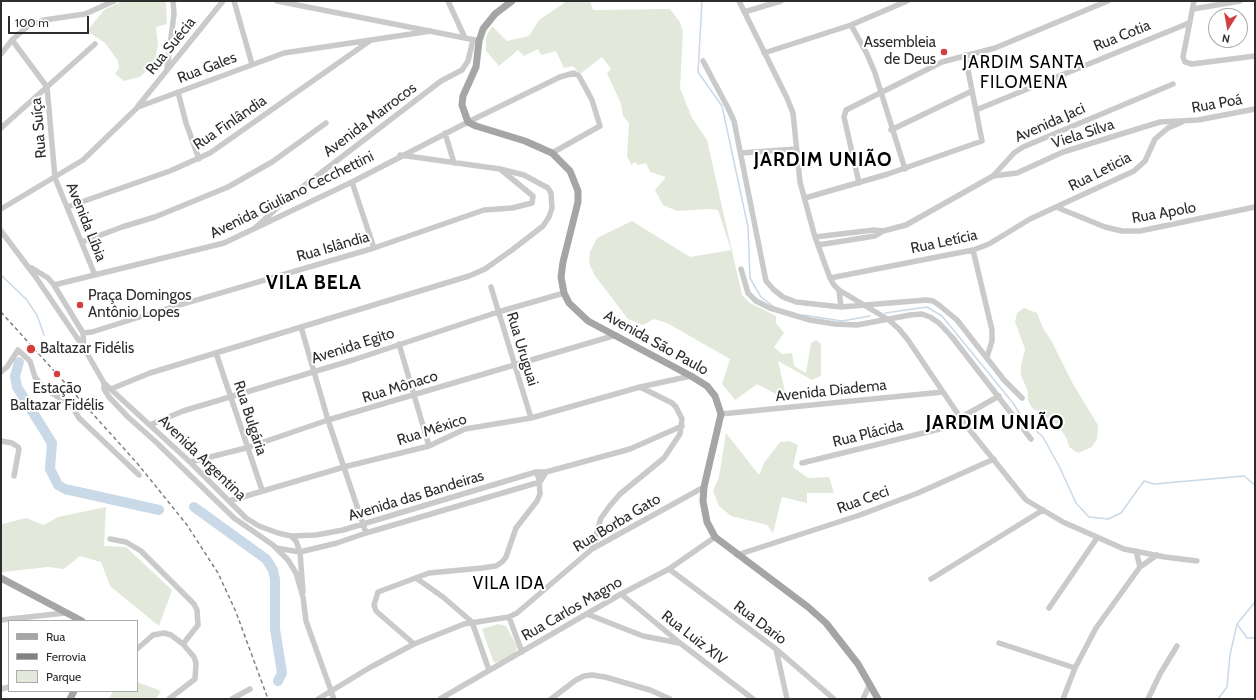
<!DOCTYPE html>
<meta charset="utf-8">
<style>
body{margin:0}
#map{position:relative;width:1256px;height:700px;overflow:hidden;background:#fff;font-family:Cabin,sans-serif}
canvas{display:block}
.frame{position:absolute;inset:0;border:2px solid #2d2d2d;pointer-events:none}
.legend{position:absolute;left:8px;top:620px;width:130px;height:72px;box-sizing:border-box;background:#fff;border:1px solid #ababab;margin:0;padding:5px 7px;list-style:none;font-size:12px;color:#2d2d2d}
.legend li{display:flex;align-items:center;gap:8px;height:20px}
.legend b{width:20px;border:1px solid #ababab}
.north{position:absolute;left:1208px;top:8px;width:40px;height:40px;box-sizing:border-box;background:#fff;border:1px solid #ababab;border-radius:50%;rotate:191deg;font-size:11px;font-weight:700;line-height:16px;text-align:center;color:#2d2d2d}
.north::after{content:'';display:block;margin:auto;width:14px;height:18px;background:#d33f3f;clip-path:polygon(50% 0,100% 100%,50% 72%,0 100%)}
.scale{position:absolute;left:8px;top:16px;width:81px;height:18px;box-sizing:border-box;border:2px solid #2d2d2d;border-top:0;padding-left:5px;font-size:12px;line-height:14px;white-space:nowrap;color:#2d2d2d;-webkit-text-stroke:3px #fff;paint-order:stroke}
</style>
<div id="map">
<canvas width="1256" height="700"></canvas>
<div class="frame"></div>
<ul class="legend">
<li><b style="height:5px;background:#a5a5a5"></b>Rua</li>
<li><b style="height:5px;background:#828282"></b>Ferrovia</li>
<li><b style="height:11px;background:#e2e9db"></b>Parque</li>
</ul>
<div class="north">N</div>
<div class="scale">100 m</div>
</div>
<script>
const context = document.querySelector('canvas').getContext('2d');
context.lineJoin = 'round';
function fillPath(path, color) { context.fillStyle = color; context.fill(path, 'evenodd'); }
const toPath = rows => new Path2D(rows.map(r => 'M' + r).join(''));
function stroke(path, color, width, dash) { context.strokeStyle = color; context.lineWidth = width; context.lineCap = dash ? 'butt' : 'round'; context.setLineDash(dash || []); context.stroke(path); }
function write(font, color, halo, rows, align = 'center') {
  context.font = font + ' Cabin,sans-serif'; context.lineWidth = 4; context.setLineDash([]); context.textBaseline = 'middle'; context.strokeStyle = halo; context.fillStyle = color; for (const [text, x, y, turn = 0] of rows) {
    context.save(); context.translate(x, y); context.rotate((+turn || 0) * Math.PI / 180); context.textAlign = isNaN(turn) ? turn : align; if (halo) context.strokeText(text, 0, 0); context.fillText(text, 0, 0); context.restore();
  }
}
fillPath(toPath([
 [122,1,166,1,167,24,156,27,158,45,155,59,146,71,140,77,124,81,115,74,119,68,118,61,105,43,87,31,104,10],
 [567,1,590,1,593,10,670,9,680,22,683,32,680,88,692,118,707,140,742,295,750,303,776,316,776,323,784,333,774,347,782,354,792,353,794,366,806,373,811,343,816,340,821,344,821,376,812,380,778,361,787,400,757,384,735,400,722,384,730,359,667,323,654,319,643,325,628,319,595,276,589,263,590,252,597,238,632,221,690,257,731,250,718,210,708,209,677,211,663,205,655,190,666,177,650,172,646,163,638,165,635,162,631,165,627,156,629,123,623,116,621,104,607,73,611,69,602,57,580,74,573,66,564,68,556,51,541,55,538,49,524,56,518,50,499,66,486,51,486,37,492,26,507,41,529,36,539,20],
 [1024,308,1037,313,1043,328,1052,342,1073,384,1098,425,1097,439,1092,447,1078,453,1069,447,1067,439,1057,424,1032,408,1028,400,1028,392,1021,375,1021,366,1025,349,1015,322,1017,313],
 [726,433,759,475,764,463,780,442,789,441,798,445,793,467,808,478,829,477,834,493,807,493,807,503,782,497,773,533,767,525,731,516,719,506,713,491,719,477],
 [106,507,104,546,126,547,172,590,159,626,110,586,101,562,80,556,64,569,48,567,3,572,1,570,1,526,3,524,26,518,44,525,58,517],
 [498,624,506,626,517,646,516,652,506,659,494,663,482,629],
 [137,682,161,691,156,699,109,699,113,691,137,691]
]), '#e2e9db');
stroke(toPath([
 [702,1,698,72,722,106,748,227,750,278,761,297,773,306],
 [1,275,26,299,37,315,44,335],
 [885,313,927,307,942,316,1013,403,1023,419,1043,437,1060,468,1076,503,1089,517,1108,519,1121,513,1144,481,1154,484,1244,476,1255,485],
 [803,315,842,321,870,316],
 [1255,602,1237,624,1247,638,1255,638],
 [1218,699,1227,687,1230,655,1237,624]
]), '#c9d9e7', 1.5);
stroke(toPath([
 [19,362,15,376,17,387,52,443,50,469,58,485,65,489,159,510],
 [194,507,266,559,273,570,275,579,275,629,282,673,278,681]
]), '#c9d9e7', 10);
stroke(toPath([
 [234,1,252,64],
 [277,1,475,40],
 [448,1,465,38],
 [739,1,787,98,793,113,800,182,815,237,830,278,834,285,839,290,889,320,899,329,908,340,964,423,1026,500,1063,522,1124,549,1165,557,1197,561],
 [1194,1,1183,57,1185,62,1192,64,1255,56],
 [1193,9,1240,1],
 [744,12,781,1],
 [851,25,867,54,875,73,905,169],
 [12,40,47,87,55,178,95,275],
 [764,53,851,25,907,1],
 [1,54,12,40,28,26,44,20,85,14,114,1],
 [703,61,728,108,734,121,766,281,774,290,783,297,796,302,841,307,926,300,933,301,939,305,957,320,1004,380,1022,398],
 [167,69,174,14,173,1],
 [178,92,186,123,199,159],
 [138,106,223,1],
 [976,110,1189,23],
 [1,128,95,44],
 [891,130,972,91],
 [445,133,454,163],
 [741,153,796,149],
 [993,176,1017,173,1063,152,1160,122,1198,120,1255,109],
 [352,182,374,248],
 [859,183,844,117,846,110,942,62,995,48,1108,1],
 [805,198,888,174,982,141,965,55],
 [67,207,170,171,210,153,371,40],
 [1056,207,1105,227,1122,231,1140,231,1255,207],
 [1,209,83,160,138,107,284,53,431,31],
 [255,228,288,198,441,81,462,70,468,61,473,40],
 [1,231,35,276,84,348,104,383,190,462,246,518,259,526,278,533,291,536,316,535,343,530,536,472,546,472,630,449,682,426],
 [815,237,874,230,883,231],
 [82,242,122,227,155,217,228,187,272,162,326,123],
 [818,245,875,236,883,231,906,225,993,176,1014,153,1023,147,1173,84],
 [973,250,992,330,992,341,987,357],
 [32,268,48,278,54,285,83,333,84,347],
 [741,269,748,293,756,301,770,308,810,320,835,324,857,325,910,315,922,314,930,317,939,323,952,337,1031,439],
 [830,278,973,250,989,244,1030,219,1134,171,1145,161,1155,139,1168,128,1182,122],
 [54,285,224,243,352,182,468,122,560,77,574,73,579,76,592,100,600,126,552,153],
 [491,287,531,418],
 [839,290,841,307],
 [301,327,328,420,366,533],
 [83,333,92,332,149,314,374,248,484,210,512,208,532,203,533,196,500,169],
 [399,344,429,446],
 [216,353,262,490],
 [1,372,7,367,18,350,30,361,35,377,39,382,45,389,71,405,79,418,139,475],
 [104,383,104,389,109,397,128,417,157,443,234,518,273,545,288,560,296,573,303,597,306,621,334,699],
 [111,389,150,373,469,276,485,269,512,250,543,226,549,217,552,208,551,193,548,188,524,175,500,169,400,155],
 [721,414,943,392],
 [960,418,999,396],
 [150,425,183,411,353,360,498,312,564,293],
 [1,441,12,443,18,447,19,449,14,476],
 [190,462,246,448,328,420,616,335],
 [802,463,964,423],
 [229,501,344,467,429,446,465,429,531,418,640,387,691,376],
 [291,536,296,541,300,552,303,592],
 [110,539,126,542,141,551,194,604,197,610,198,625,183,644],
 [276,548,300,552,337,543,366,533,540,482,546,472],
 [592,549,601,518,609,507,620,494,664,458,680,434,682,419,676,407,672,403,640,387],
 [1136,551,1140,567,1157,555],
 [737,555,860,515,918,493,994,459],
 [669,569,776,649,834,699],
 [416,578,443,597,472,622,489,670],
 [931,579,1043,510],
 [621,594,680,643,753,699],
 [1049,608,1097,538],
 [587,614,643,636,679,643],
 [509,617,522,652],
 [1,620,65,613],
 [999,643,1075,668],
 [414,644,376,611,374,605,378,592,429,573,482,568,496,566,502,562,506,557,516,528,537,501,540,494,539,479,536,472],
 [137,649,153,635,164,633,171,635,183,644,194,657,196,663,195,679,169,699],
 [776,649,787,699],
 [1,689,9,687],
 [232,699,250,689],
 [318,699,369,668,414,644,464,624,509,617,517,613,592,549,704,487],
 [440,699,621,594,669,569,715,537],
 [551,699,576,680,584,676,592,675,605,677,650,690,670,699],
 [863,699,870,684],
 [1063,699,1075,668,1096,628,1140,567],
 [1148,699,1160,674,1177,646]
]), '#cacaca', 5.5);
stroke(toPath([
 [512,1,495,14,483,29,479,41,476,67,463,96,462,105,468,122,476,126,525,141,552,153,570,171,578,191,578,202,563,262,561,277,564,293,569,303,588,321,691,376,707,386,715,396,721,414,704,487,703,501,707,522,715,537,808,607,826,623,858,664,878,699],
 [1,578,82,621],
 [70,699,74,691]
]), '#a5a5a5', 7);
stroke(toPath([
 [1,312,137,463,187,525,218,573,236,612,268,699]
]), '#828282', 1.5, [4, 3]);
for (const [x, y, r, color] of [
 [944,52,4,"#d33f3f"],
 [80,305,4,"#d33f3f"],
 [31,349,5,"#d33f3f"],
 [57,374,4,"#d33f3f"]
]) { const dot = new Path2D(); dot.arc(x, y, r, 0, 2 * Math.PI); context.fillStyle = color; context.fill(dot); stroke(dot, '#fff', 1.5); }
write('15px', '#2d2d2d', '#fff', [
 ["Rua Cotia",1122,36,-22],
 ["Rua Suécia",171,46,-51],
 ["Rua Gales",207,68,-21],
 ["Rua Poá",1217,104,-10],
 ["Avenida Marrocos",370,120,-37],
 ["Rua Finlândia",230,123,-34],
 ["Avenida Jaci",1050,123,-24],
 ["Rua Suíça",39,128,-95],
 ["Viela Silva",1083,134,-18],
 ["Rua Leticia",1100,172,-27],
 ["Avenida Giuliano Cecchettini",292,195,-26],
 ["Rua Apolo",1164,213,-10],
 ["Avenida Líbia",86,222,68],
 ["Rua Letícia",944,242,-12],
 ["Rua Islândia",333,247,-16],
 ["Avenida São Paulo",656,343,29],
 ["Avenida Egito",353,346,-18],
 ["Rua Uruguai",522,349,73],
 ["Rua Mônaco",400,387,-17],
 ["Avenida Diadema",831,391,-6],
 ["Rua Bulgária",250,418,72],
 ["Rua México",432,430,-18],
 ["Rua Plácida",868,434,-14],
 ["Avenida Argentina",202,458,44],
 ["Avenida das Bandeiras",416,496,-17],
 ["Rua Ceci",863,500,-20],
 ["Rua Borba Gato",617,523,-31],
 ["Rua Carlos Magno",572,609,-30],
 ["Rua Dario",760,623,37],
 ["Rua Luiz XIV",694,638,38]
]);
write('15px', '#2d2d2d', '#fff', [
 ["Assembleia",936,43,"right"],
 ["de Deus",936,60,"right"],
 ["Praça Domingos",88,296],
 ["Antônio Lopes",88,313],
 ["Baltazar Fidélis",40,349],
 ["Estação",57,389,"center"],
 ["Baltazar Fidélis",57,406,"center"]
], 'left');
context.letterSpacing = '1px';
write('17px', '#000', '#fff', [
 ["JARDIM SANTA",1024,63],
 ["FILOMENA",1024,83],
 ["VILA IDA",509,584]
]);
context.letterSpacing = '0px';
context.letterSpacing = '1px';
write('bold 19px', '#000', '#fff', [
 ["JARDIM UNIÃO",823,160],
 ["VILA BELA",314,283],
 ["JARDIM UNIÃO",995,423]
]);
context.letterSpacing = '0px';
</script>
